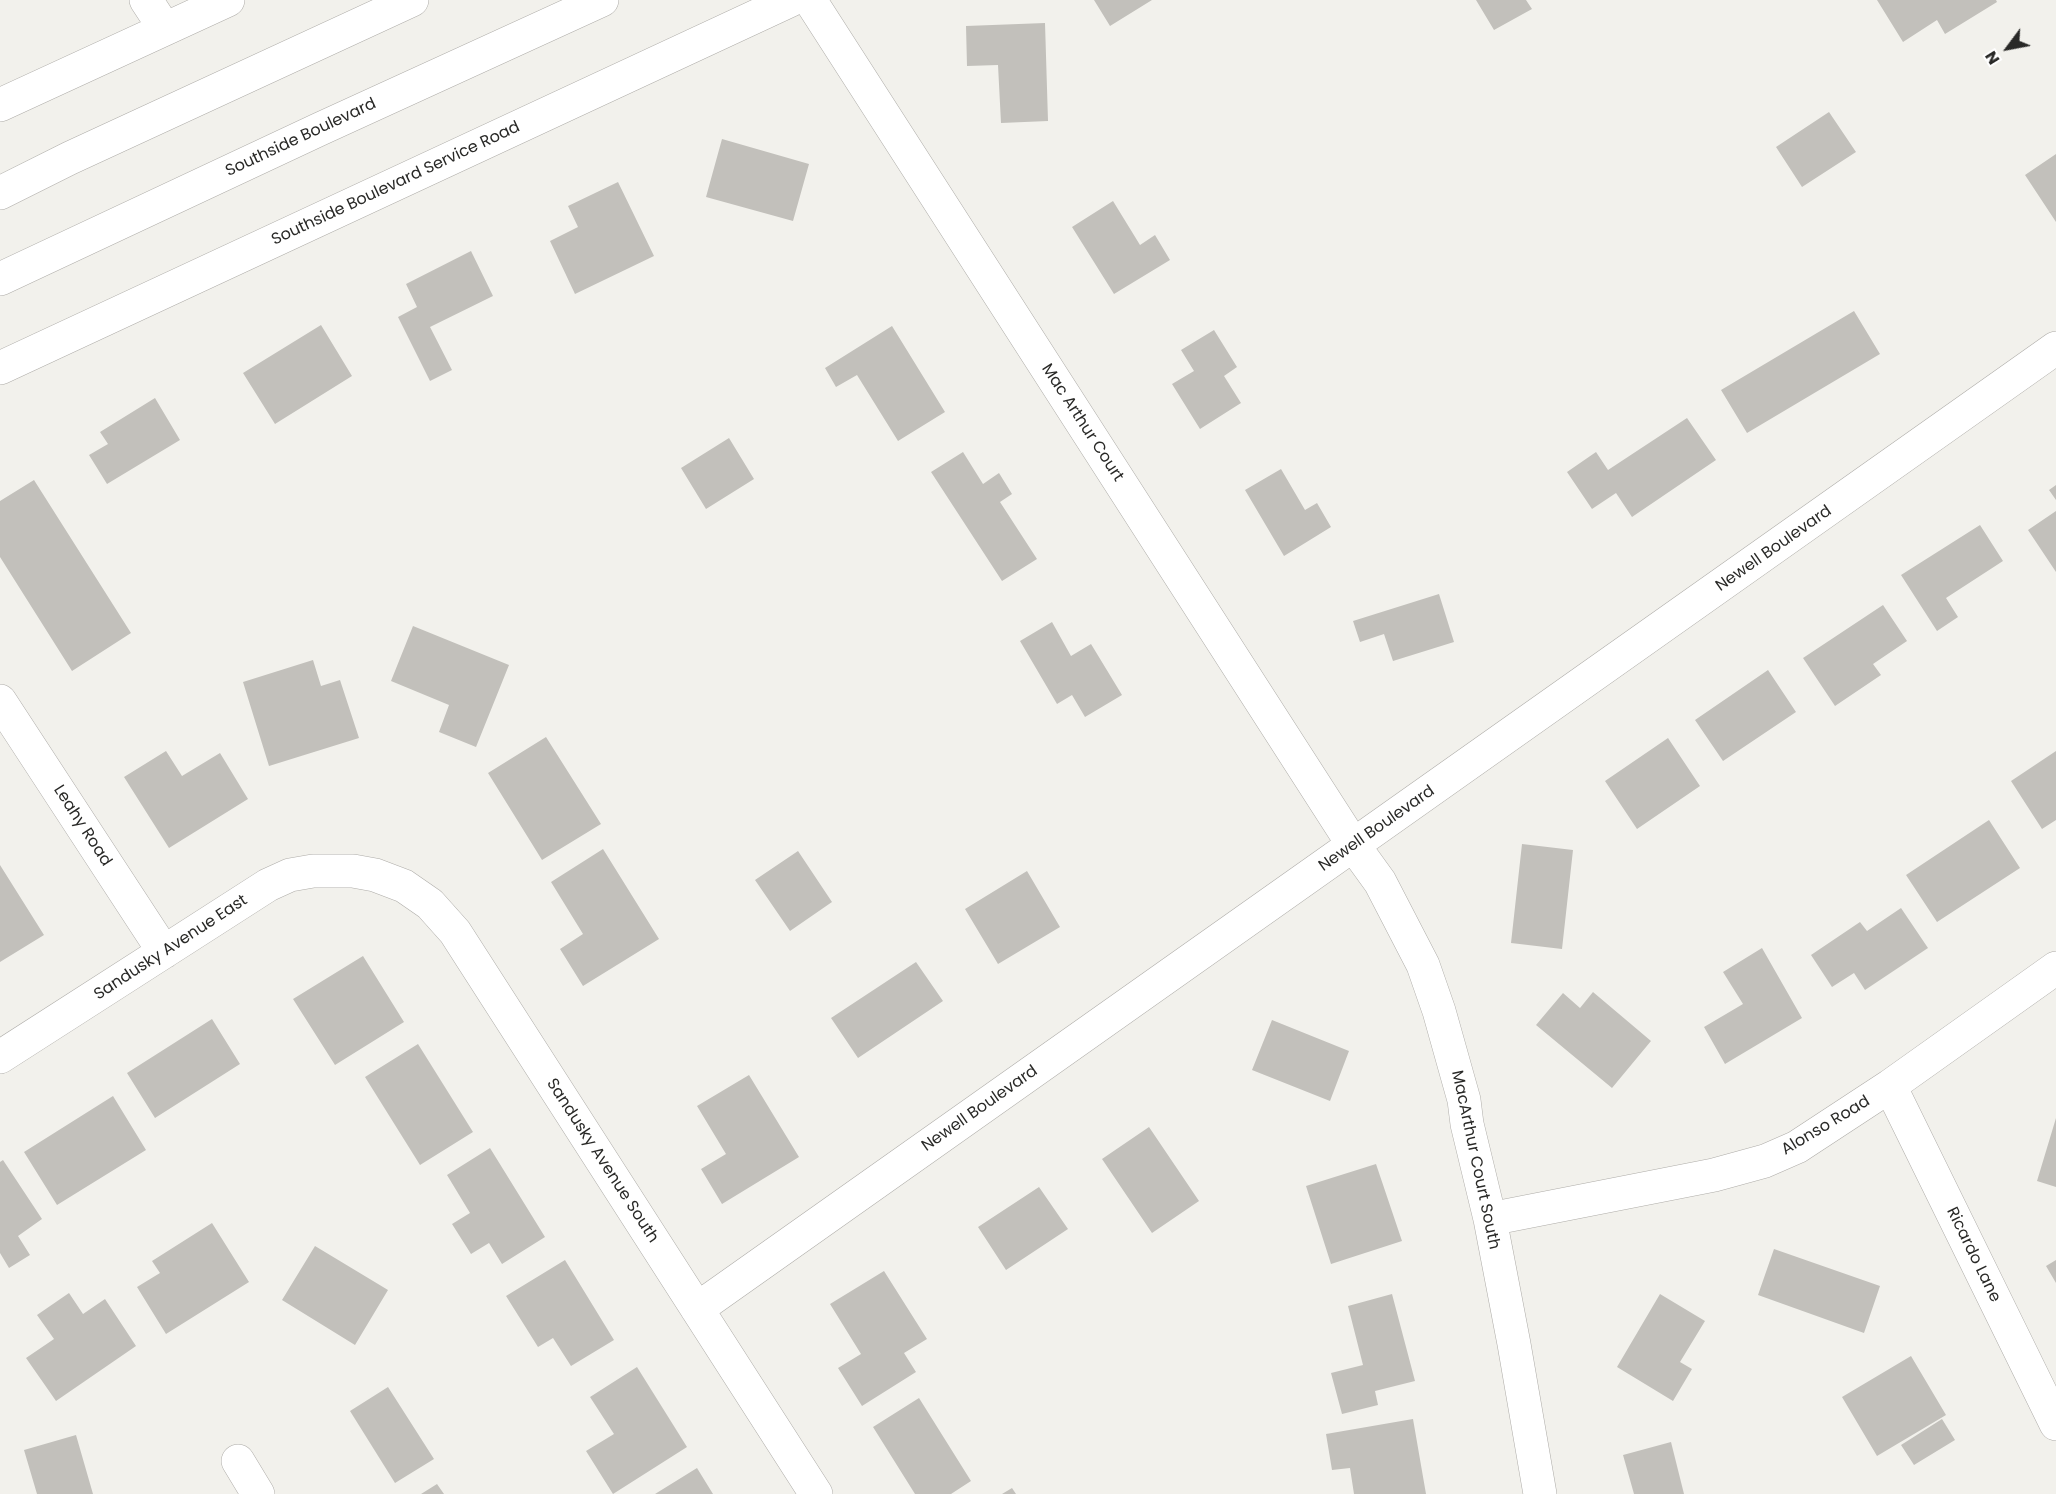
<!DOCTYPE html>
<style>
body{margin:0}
#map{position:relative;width:2056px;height:1494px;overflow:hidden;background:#f2f1ec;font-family:Poppins,sans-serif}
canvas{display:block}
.north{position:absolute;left:1978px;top:18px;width:60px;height:60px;-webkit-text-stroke:4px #fff;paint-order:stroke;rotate:238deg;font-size:16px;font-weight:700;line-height:24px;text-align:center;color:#292927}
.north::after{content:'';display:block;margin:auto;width:21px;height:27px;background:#292927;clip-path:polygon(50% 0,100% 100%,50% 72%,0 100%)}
</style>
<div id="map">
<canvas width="2056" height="1494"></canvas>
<div class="north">N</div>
</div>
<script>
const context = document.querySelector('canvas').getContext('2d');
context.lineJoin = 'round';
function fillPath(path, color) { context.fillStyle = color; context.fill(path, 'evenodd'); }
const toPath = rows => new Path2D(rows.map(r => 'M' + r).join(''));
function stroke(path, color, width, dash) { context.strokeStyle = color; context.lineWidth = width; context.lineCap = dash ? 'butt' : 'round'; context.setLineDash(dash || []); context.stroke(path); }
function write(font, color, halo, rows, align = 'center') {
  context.font = font + ' Poppins,sans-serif'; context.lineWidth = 4.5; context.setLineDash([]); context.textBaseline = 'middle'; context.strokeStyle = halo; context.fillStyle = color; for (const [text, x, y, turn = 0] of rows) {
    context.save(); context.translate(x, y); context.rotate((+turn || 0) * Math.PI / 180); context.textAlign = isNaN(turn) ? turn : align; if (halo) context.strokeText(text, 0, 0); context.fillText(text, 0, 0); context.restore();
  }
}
fillPath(toPath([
 [1094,0,1152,0,1110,26],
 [1476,0,1526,0,1532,9,1494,30],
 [1877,0,1996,0,1997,2,1945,34,1937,20,1903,42],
 [1045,23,1048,121,1001,123,998,65,967,66,966,26],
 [1829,112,1856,152,1802,187,1776,147],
 [722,139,809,164,793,221,706,197],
 [2056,154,2056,222,2025,175],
 [618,182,654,256,575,294,550,241,578,227,568,206],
 [1113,201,1140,245,1155,235,1170,260,1114,294,1072,227],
 [471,251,493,296,430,327,452,370,430,381,398,317,417,307,406,284],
 [1854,311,1880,354,1747,433,1721,390],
 [321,325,352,376,275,424,243,373],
 [892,326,945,412,898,441,857,375,836,387,825,368],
 [1214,330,1237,367,1224,376,1241,403,1200,429,1172,384,1194,371,1181,350],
 [155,398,180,440,107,484,89,455,108,444,100,432],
 [1687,418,1716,460,1632,517,1616,493,1592,509,1567,472,1596,452,1608,470],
 [729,438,754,479,706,509,681,468],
 [963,452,983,484,999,473,1012,494,1000,502,1037,559,1002,581,931,472],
 [1281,469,1305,510,1317,503,1331,527,1284,556,1245,490],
 [34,480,131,633,72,671,0,557,0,501],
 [2056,485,2056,500,2049,490],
 [2056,511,2056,572,2028,530],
 [1980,525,2003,561,1946,598,1958,617,1937,631,1901,575],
 [1439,594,1454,642,1393,661,1384,634,1360,642,1353,621],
 [1883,605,1907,641,1873,664,1881,675,1835,706,1803,658],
 [1052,622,1071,656,1091,644,1122,695,1085,717,1072,695,1057,704,1020,641],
 [413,626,509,665,476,747,439,732,449,705,391,681],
 [313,660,321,686,340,680,359,738,269,766,243,682],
 [1768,670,1796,712,1723,761,1695,720],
 [546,737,601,824,542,860,488,773],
 [1668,738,1700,786,1637,829,1605,781],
 [166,751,182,776,220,753,248,799,169,848,124,777],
 [2056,751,2056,820,2042,829,2011,781],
 [1989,820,2020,868,1937,922,1906,875],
 [1522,844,1573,850,1562,949,1511,943],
 [603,849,659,939,583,986,560,949,583,934,551,882],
 [798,851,832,902,790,931,755,880],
 [0,865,44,935,0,962],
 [1027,871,1060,927,998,964,965,909],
 [1901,908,1928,948,1865,990,1854,973,1832,987,1811,955,1860,922,1867,931],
 [1762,948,1802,1018,1725,1064,1704,1027,1743,1004,1723,972],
 [363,956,404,1022,335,1065,293,999],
 [916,962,943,1001,858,1058,831,1018],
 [1593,992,1651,1041,1612,1088,1536,1025,1563,993,1580,1008],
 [212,1019,240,1064,155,1118,127,1073],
 [1272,1020,1349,1051,1330,1101,1252,1070],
 [418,1044,473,1132,420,1165,365,1077],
 [749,1075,799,1157,722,1204,701,1169,726,1154,697,1106],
 [113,1096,146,1150,57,1205,24,1152],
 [2056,1118,2056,1187,2037,1181],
 [1149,1127,1199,1201,1152,1233,1102,1159],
 [490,1148,545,1237,502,1264,489,1243,471,1254,452,1224,470,1213,447,1175],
 [3,1160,42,1219,18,1236,30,1255,9,1268,0,1253,0,1162],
 [1376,1164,1402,1241,1331,1264,1306,1186],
 [1039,1187,1068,1229,1006,1270,978,1227],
 [212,1223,249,1282,166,1334,137,1287,160,1273,152,1261],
 [315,1246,388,1290,355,1345,282,1300],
 [1774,1249,1880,1286,1864,1333,1758,1295],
 [565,1260,614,1340,571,1366,553,1338,538,1347,506,1296],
 [2056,1260,2056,1283,2046,1266],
 [884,1271,927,1339,904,1353,916,1372,862,1406,838,1368,861,1354,830,1304],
 [69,1293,83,1314,105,1299,136,1346,56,1401,26,1358,54,1339,37,1315],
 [1392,1294,1415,1381,1375,1391,1378,1405,1342,1414,1331,1373,1363,1365,1348,1306],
 [1660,1294,1705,1321,1680,1362,1692,1369,1673,1401,1617,1367],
 [1911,1356,1946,1415,1877,1456,1842,1397],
 [637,1367,687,1447,613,1494,586,1451,614,1434,590,1397],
 [388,1387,434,1459,395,1483,350,1411],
 [919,1398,971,1481,951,1494,915,1494,873,1427],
 [1413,1419,1426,1494,1354,1494,1350,1468,1332,1470,1326,1434],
 [1942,1419,1955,1440,1914,1465,1901,1445],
 [76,1435,93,1494,37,1494,24,1450],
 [1671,1442,1684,1494,1634,1494,1623,1455],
 [697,1468,713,1494,655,1494],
 [437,1484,444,1494,421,1494],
 [1012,1488,1016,1494,1002,1494]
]), '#c2c0bb');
const minor = toPath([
 [146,0,165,29],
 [810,0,1354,846,1380,882,1423,965,1439,1011,1464,1100,1467,1124,1490,1219,1514,1344,1540,1494],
 [0,105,228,0],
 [0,368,791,0],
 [0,701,164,952],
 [0,1057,268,885,290,875,313,871,353,871,375,875,404,886,430,904,455,932,816,1494],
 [1890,1086,2056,1424],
 [1490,1219,1714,1175,1765,1161,1797,1147,1890,1086,2056,968],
 [697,1309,2056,348],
 [238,1461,258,1494]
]);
const highway = toPath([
 [0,193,70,158,412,0],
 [0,279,320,129,602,0]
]);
stroke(minor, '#aeaca8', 34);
stroke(highway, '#aeaca8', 34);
stroke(minor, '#fff', 33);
stroke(highway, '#fff', 33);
write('16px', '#292927', '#fff', [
 ["Southside Boulevard",301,138,-25],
 ["Southside Boulevard Service Road",396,184,-25],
 ["Mac Arthur Court",1082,423,57],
 ["Newell Boulevard",1774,549,-35],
 ["Leahy Road",82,826,57],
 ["Newell Boulevard",1377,829,-35],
 ["Sandusky Avenue East",171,948,-33],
 ["Newell Boulevard",980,1109,-35],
 ["Alonso Road",1826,1126,-31],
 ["MacArthur Court South",1475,1160,78],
 ["Sandusky Avenue South",602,1161,57],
 ["Ricardo Lane",1973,1255,64]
]);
</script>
